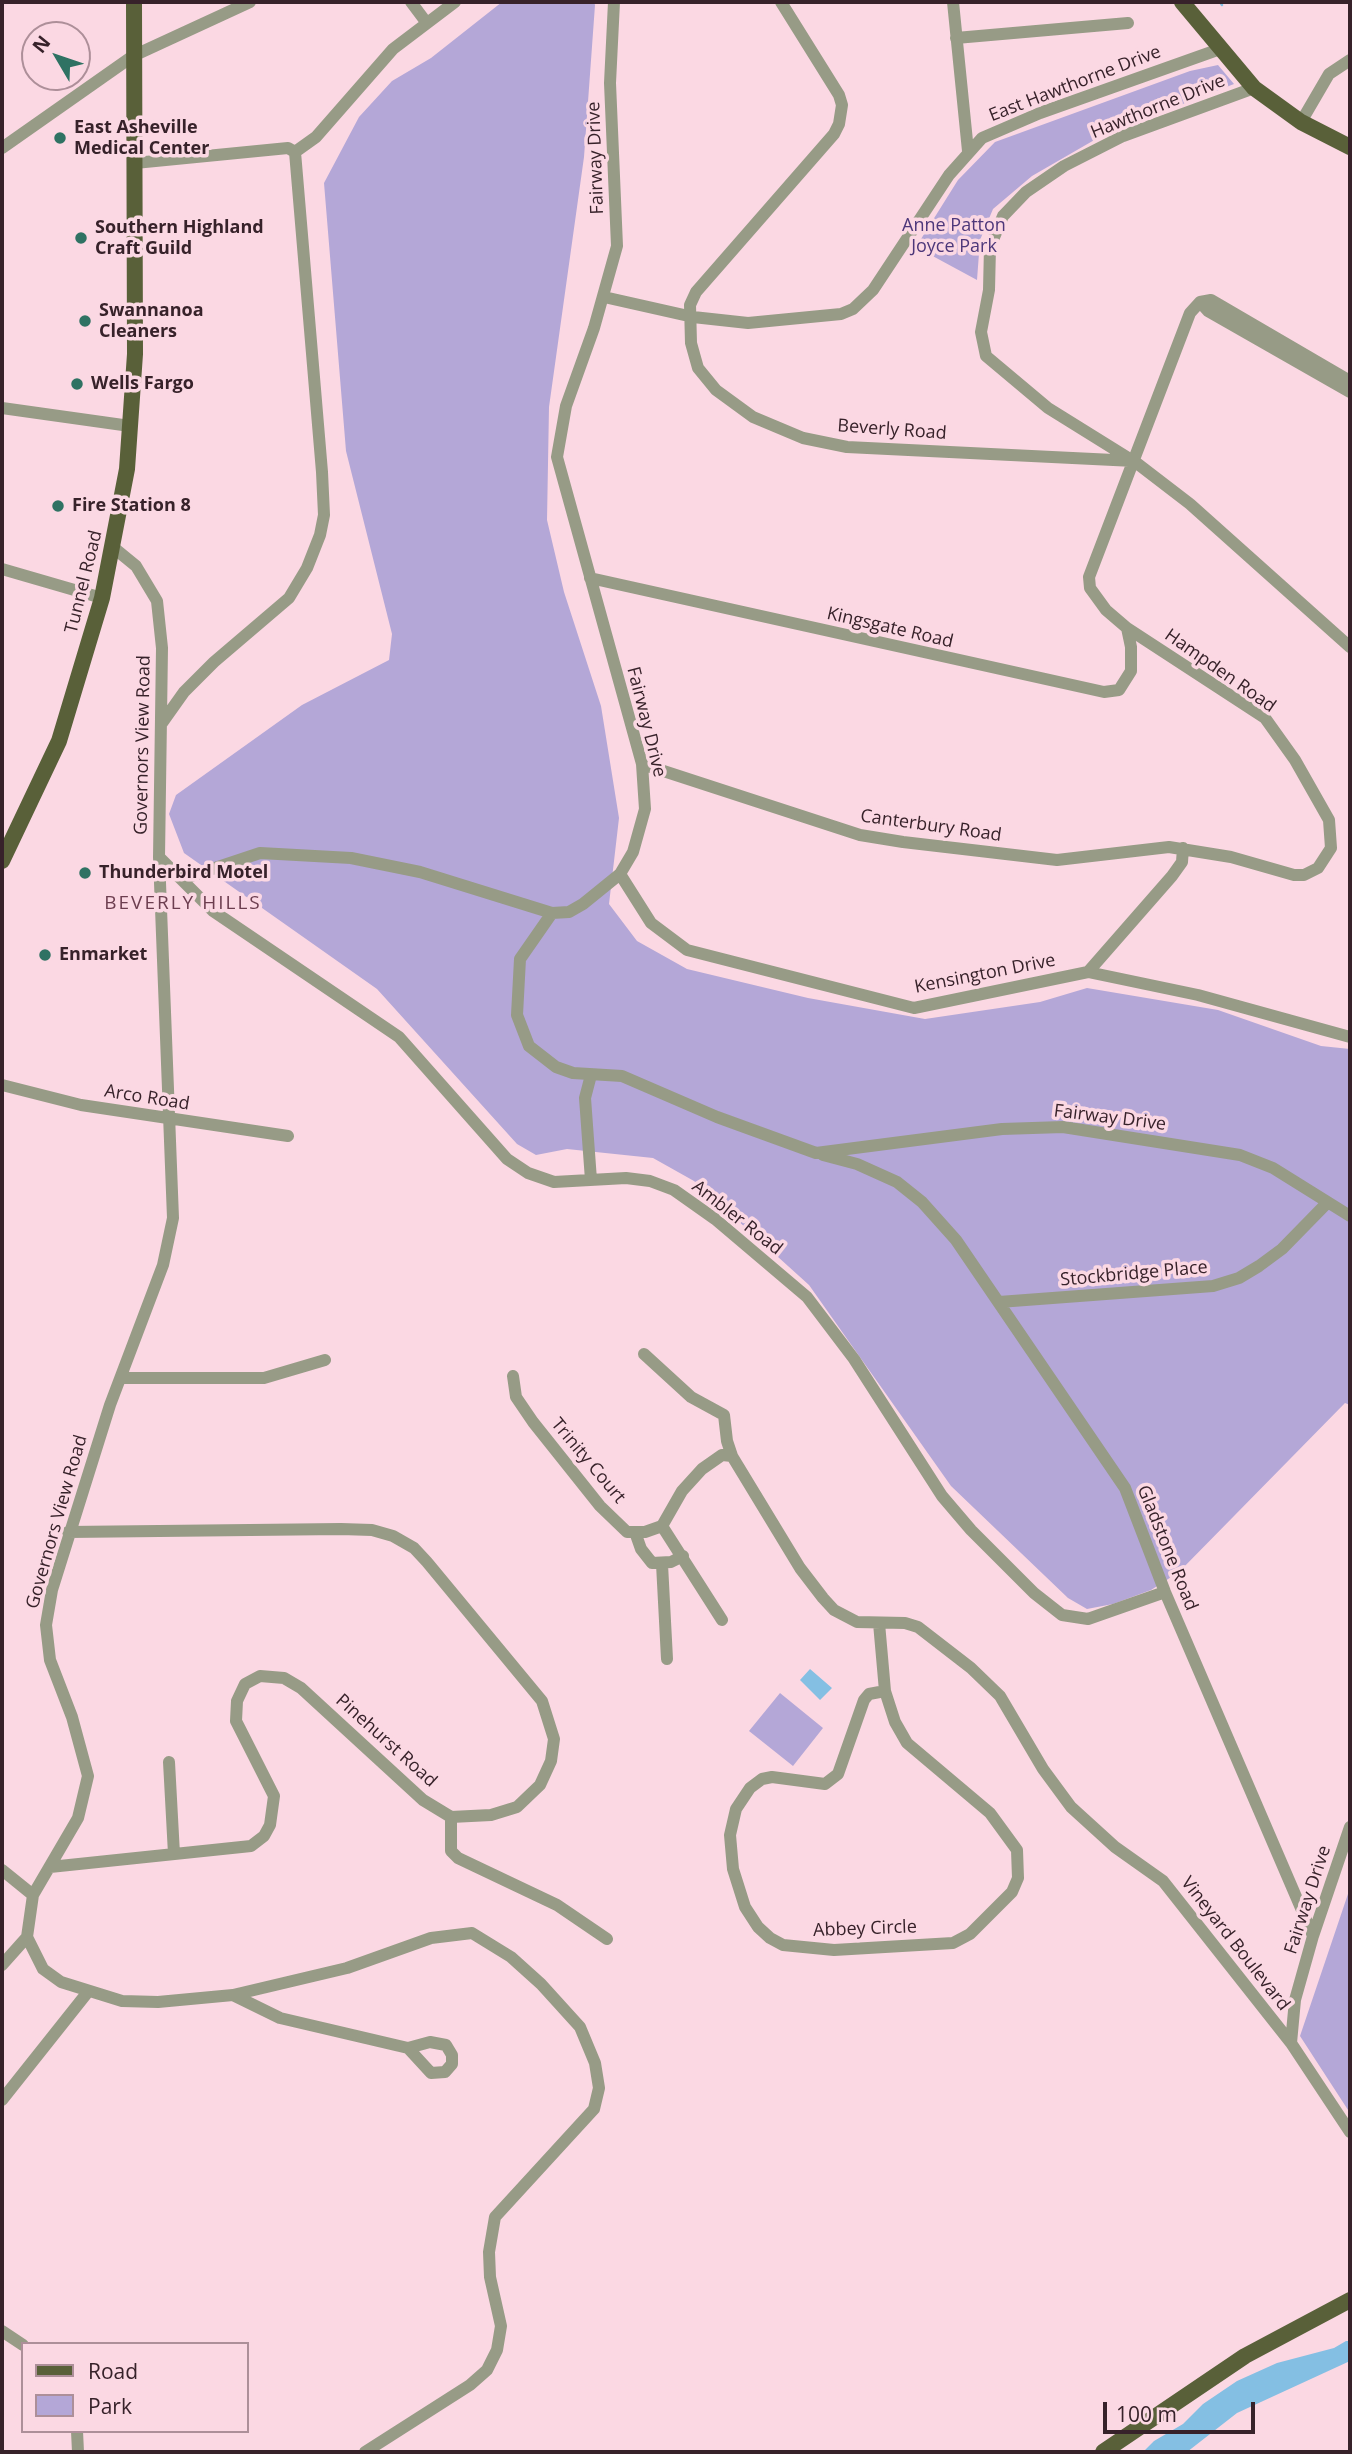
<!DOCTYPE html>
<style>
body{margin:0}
#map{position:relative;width:1352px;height:2454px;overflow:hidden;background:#fbd8e3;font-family:"Open Sans",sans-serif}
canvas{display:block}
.frame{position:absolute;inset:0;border:4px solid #37222a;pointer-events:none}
.legend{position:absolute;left:21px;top:2342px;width:228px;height:91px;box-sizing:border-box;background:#fbd8e3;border:2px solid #ad8f99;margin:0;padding:9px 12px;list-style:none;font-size:21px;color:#37222a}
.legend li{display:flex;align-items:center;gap:14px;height:35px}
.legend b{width:35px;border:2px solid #ad8f99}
.north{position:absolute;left:21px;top:21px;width:70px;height:70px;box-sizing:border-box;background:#fbd8e3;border:2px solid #ad8f99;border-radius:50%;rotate:309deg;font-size:19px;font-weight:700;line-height:28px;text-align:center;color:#37222a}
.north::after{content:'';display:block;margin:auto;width:24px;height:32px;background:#2f7263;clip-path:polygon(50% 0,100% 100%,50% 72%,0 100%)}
.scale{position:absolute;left:1103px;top:2402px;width:152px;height:32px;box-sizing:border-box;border:4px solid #37222a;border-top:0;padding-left:9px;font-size:21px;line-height:24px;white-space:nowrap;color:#37222a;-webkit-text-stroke:5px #fbd8e3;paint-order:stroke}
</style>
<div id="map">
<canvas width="1352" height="2454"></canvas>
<div class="frame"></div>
<ul class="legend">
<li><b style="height:9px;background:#596039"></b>Road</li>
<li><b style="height:19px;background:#b4a7d7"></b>Park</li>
</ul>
<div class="north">N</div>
<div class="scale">100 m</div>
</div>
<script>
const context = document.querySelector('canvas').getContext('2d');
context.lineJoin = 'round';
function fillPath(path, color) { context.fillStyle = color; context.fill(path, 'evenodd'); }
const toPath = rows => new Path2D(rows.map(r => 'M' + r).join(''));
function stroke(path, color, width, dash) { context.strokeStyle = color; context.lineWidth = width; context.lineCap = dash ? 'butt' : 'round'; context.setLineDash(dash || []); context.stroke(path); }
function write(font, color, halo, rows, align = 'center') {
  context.font = font + ' "Open Sans",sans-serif'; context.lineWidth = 7; context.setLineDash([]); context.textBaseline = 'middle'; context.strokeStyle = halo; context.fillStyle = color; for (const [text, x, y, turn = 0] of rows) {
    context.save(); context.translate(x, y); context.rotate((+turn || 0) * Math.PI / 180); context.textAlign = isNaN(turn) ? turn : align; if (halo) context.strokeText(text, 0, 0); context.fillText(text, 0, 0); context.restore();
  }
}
fillPath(toPath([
 [502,2,594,2,595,5,584,157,549,407,547,520,564,592,601,706,619,818,609,904,637,941,687,969,808,998,925,1019,1040,1002,1087,988,1218,1010,1321,1046,1350,1049,1350,1405,1345,1403,1179,1572,1151,1590,1113,1604,1087,1609,1068,1598,951,1486,809,1285,694,1181,653,1158,567,1149,536,1155,517,1144,377,989,184,853,169,814,176,795,302,705,389,660,392,634,346,451,324,183,359,117,392,81,431,58],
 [1218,65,1234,84,1103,135,1032,176,993,209,980,240,977,280,916,247,958,180,995,142,1190,71],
 [780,1693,823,1728,793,1766,749,1731],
 [1350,1888,1350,2113,1300,2036]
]), '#b4a7d7');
fillPath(toPath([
 [810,1669,832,1688,820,1700,800,1680],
 [1346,2341,1350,2341,1350,2361,1237,2413,1187,2452,1143,2452,1154,2441,1183,2424,1203,2404,1237,2381,1277,2363,1334,2348]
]), '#84bfe3');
stroke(toPath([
 [1220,2,1222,5]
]), '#84bfe3', 2.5);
stroke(toPath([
 [411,2,426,22],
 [614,2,610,83,617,246,594,328,566,406,557,457,642,764,645,809,633,852,620,874,583,904,569,912,552,913,520,959,517,1015,529,1046,556,1067,573,1073,622,1076,717,1117,816,1153,1002,1129,1063,1127,1240,1155,1273,1168,1350,1216],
 [781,2,839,95,842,105,839,124,834,134,696,292,690,305,691,343,698,368,716,390,753,417,803,438,847,447,1134,461,1190,504,1350,647],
 [953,2,968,151],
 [956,38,1128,23],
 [1301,122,1329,74,1350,60],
 [2,148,133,56,250,2],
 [135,163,288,148,295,152],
 [604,297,693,317,748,323,841,314,853,309,873,290,949,175,982,138,1040,113,1220,49],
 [1200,302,1208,311,1350,392],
 [2,408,130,426],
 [1130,459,1048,408,986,356,981,332,989,290,990,247,1003,216,1026,192,1064,166,1123,136,1254,88],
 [114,548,136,566,157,601,162,648,159,857,173,1218,163,1265,110,1405,52,1590,46,1625,50,1660,72,1717,88,1776,78,1818,33,1895,27,1937,43,1969,61,1982,122,2001,158,2002,233,1995,347,1968,431,1938,472,1933,511,1957,541,1984,580,2027,595,2063,599,2088,594,2109,495,2217,489,2252,490,2277,501,2326,497,2350,487,2370,470,2385,365,2452],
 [2,569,102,598],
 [590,578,1104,692,1119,690,1131,671,1131,647,1127,628],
 [162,723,184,692,214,662,289,598,307,568,320,535,324,515,322,472,295,152,316,137,393,49,455,2],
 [642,764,860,835,903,842,1057,860,1169,847,1231,857,1294,875,1304,875,1318,868,1331,848,1329,820,1295,760,1265,718,1127,628,1106,610,1090,588,1089,577,1190,313,1200,302,1211,300,1350,381],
 [159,857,213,911,399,1037,507,1159,528,1173,554,1182,626,1178,650,1181,674,1190,715,1219,807,1297,854,1359,942,1496,971,1530,1034,1593,1062,1615,1088,1619,1165,1592],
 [620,874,651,923,687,950,914,1008,1088,972,1198,995,1350,1037],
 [177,875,191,876,260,853,351,858,420,872,552,913],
 [1088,972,1172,876,1182,862,1183,848],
 [591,1075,585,1098,591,1180],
 [2,1085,81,1105,288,1136],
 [823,1155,857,1164,897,1182,922,1202,956,1240,1125,1488,1165,1592,1313,1936],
 [999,1302,1213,1286,1239,1278,1259,1266,1282,1249,1327,1203],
 [644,1354,691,1397,724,1415,727,1441,732,1456,800,1568,823,1598,834,1610,857,1622,905,1623,918,1627,971,1668,1000,1696,1043,1769,1071,1807,1115,1847,1163,1881,1291,2043],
 [513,1376,516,1397,533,1422,600,1506,627,1532,645,1532,662,1526],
 [121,1378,264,1378,325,1360],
 [635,1532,641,1549,652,1563,671,1562,683,1556],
 [662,1564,667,1659],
 [722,1620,662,1526,682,1491,702,1469,722,1455,732,1456],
 [879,1623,885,1691],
 [885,1691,895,1722,907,1743,990,1813,1017,1850,1018,1878,1012,1892,970,1934,953,1943,834,1950,783,1945,770,1938,758,1927,745,1907,733,1869,730,1835,736,1809,750,1788,762,1779,772,1777,825,1784,838,1774,864,1700,869,1694,885,1691],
 [169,1762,174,1854],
 [451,1817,451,1851,458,1858,557,1905,607,1939],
 [1350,1827,1313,1936,1295,2000,1291,2043,1350,2132],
 [50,1867,251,1846,264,1836,270,1825,274,1796,236,1721,237,1701,245,1684,260,1676,284,1678,301,1688,423,1800,451,1817,491,1815,517,1807,540,1785,551,1761,554,1739,542,1701,427,1562,414,1548,393,1536,372,1530,341,1529,68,1532],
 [2,1870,33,1895],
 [2,1965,27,1937],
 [233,1995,280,2018,408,2048,431,2073,445,2072,452,2064,452,2055,446,2045,430,2042,408,2048],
 [2,2100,87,1993],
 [2,2331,23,2345],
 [77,2431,78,2452]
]), '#979b86', 12);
stroke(toPath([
 [1182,2,1254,88,1301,122,1350,147],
 [2,861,59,741,102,598,127,469,135,354,134,2],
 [1103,2452,1245,2356,1350,2300]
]), '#596039', 16);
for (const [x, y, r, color] of [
 [60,138,7,"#2f7263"],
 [81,238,7,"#2f7263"],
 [85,321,7,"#2f7263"],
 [77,384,7,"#2f7263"],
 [58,506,7,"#2f7263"],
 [85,873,7,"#2f7263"],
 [45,955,7,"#2f7263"]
]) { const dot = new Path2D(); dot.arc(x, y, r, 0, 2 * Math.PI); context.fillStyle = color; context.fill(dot); stroke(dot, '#fbd8e3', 2.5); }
write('18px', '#37222a', '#fbd8e3', [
 ["East Hawthorne Drive",1075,84,-21],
 ["Hawthorne Drive",1158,107,-22],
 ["Fairway Drive",596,158,-92],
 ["Beverly Road",892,430,4],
 ["Tunnel Road",84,582,-76],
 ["Kingsgate Road",890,628,13],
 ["Hampden Road",1220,671,35],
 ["Fairway Drive",646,722,76],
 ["Governors View Road",143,745,-89],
 ["Canterbury Road",931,826,8],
 ["Kensington Drive",985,974,-11],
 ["Arco Road",147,1098,9],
 ["Fairway Drive",1110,1118,7],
 ["Ambler Road",737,1218,38],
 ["Stockbridge Place",1134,1274,-5],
 ["Trinity Court",588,1461,50],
 ["Governors View Road",57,1522,-74],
 ["Gladstone Road",1167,1548,68],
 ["Pinehurst Road",386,1741,42],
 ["Fairway Drive",1308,1900,-72],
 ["Abbey Circle",865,1929,-2],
 ["Vineyard Boulevard",1235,1944,52]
]);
write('bold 18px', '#37222a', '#fbd8e3', [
 ["East Asheville",74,128],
 ["Medical Center",74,149],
 ["Southern Highland",95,228],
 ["Craft Guild",95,249],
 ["Swannanoa",99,311],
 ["Cleaners",99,332],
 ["Wells Fargo",91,384],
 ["Fire Station 8",72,506],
 ["Thunderbird Motel",99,873],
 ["Enmarket",59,955]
], 'left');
write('18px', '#4d377a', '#fbd8e3', [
 ["Anne Patton",954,226],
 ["Joyce Park",954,247]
]);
context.letterSpacing = '2px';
write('19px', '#6c3d4f', '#fbd8e3', [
 ["BEVERLY HILLS",183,904]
]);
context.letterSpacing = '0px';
</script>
